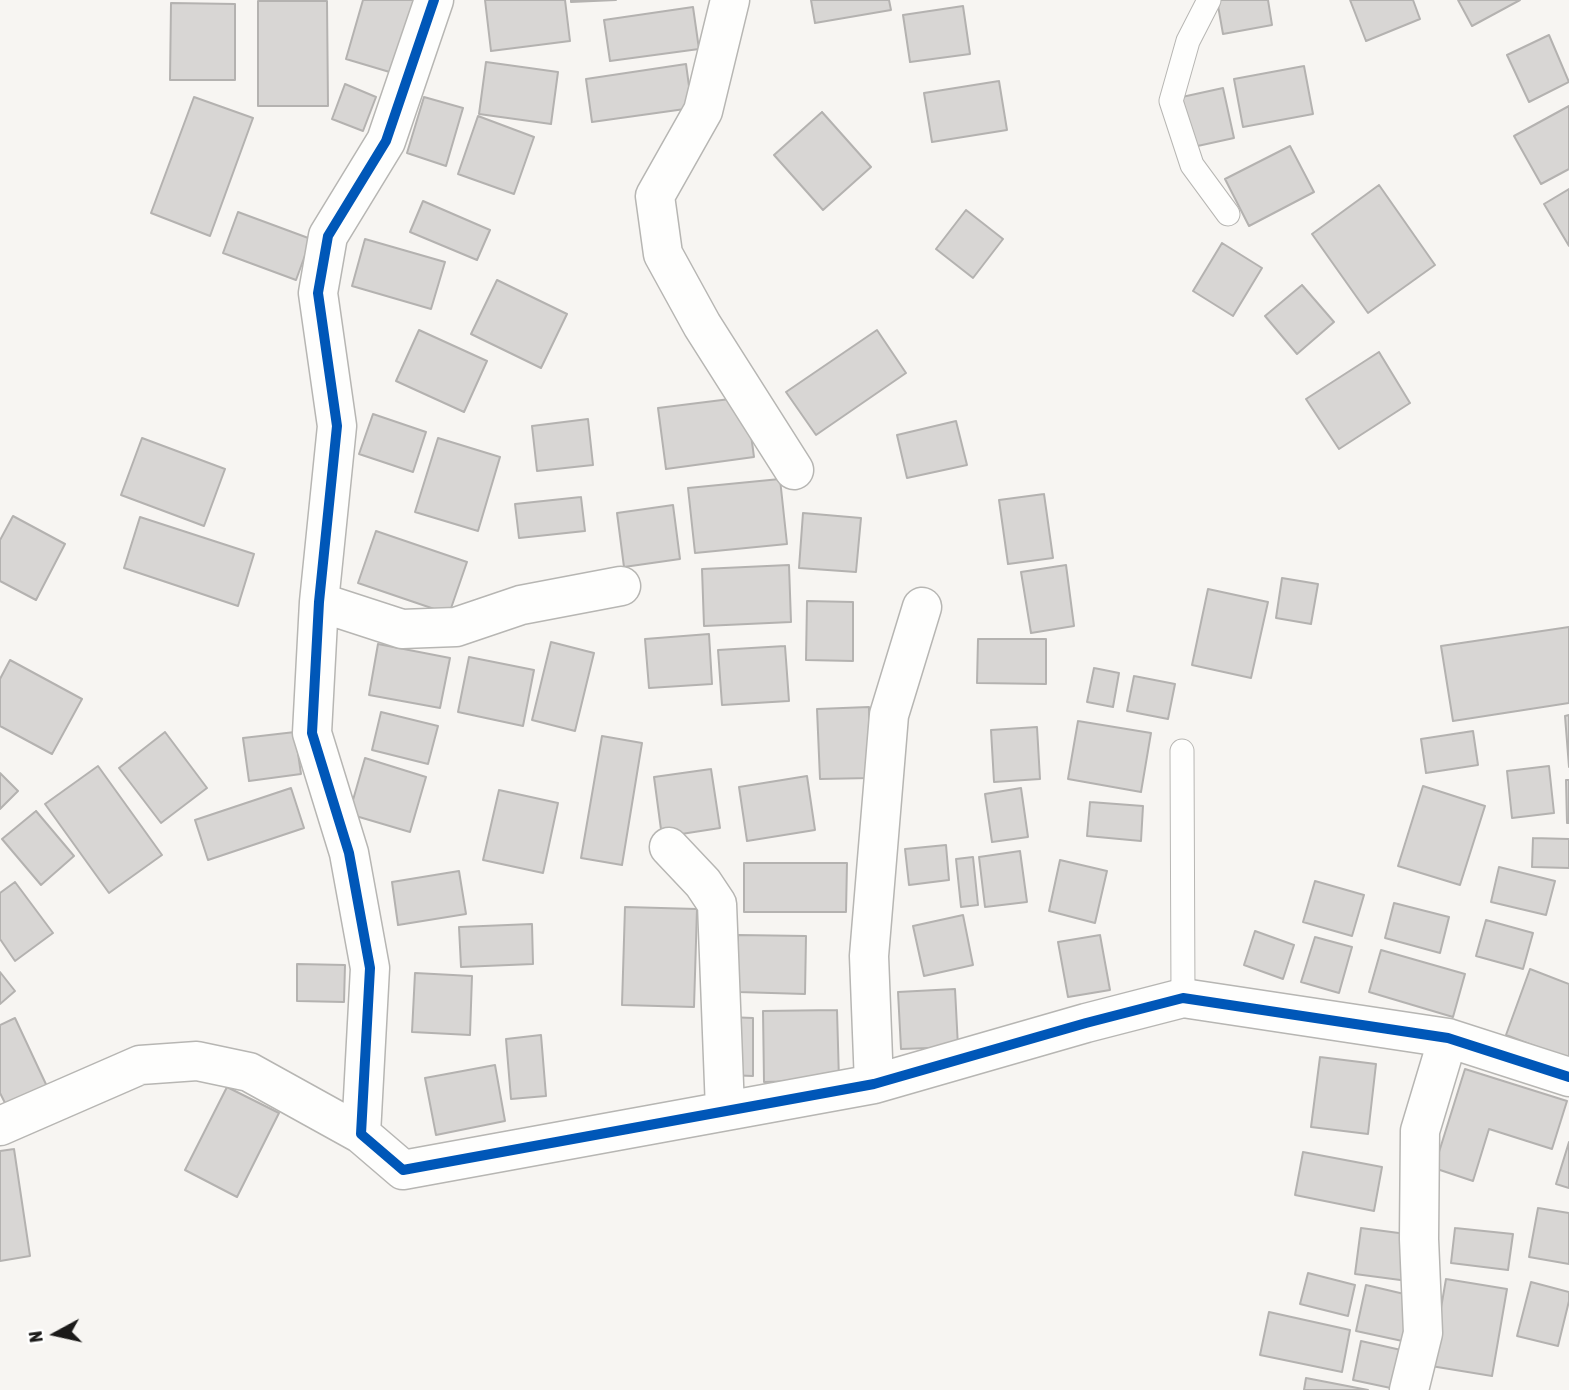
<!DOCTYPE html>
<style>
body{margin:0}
#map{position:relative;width:1569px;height:1390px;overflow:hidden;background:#f7f5f2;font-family:"Asap Condensed",sans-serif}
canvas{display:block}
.north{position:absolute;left:21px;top:1299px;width:70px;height:70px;-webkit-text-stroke:5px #fff;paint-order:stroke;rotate:262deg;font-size:19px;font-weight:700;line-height:28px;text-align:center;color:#1b1a19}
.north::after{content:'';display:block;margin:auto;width:24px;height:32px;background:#1b1a19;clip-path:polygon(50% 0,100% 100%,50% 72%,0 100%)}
</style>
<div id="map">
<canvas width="1569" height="1390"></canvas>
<div class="north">N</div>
</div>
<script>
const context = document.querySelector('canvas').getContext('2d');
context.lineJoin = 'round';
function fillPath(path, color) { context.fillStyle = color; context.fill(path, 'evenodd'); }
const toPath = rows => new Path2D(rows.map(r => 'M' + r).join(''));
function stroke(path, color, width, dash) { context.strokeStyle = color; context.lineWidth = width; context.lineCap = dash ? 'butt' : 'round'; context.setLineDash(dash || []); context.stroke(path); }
const building = toPath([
 [363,0,415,0,393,73,346,59,363,0],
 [485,0,565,0,570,41,491,51,485,0],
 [571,0,616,0,571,2,571,0],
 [811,0,889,0,891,10,815,23,811,0],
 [1217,0,1268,0,1272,25,1223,34,1217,0],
 [1350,0,1413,0,1420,19,1366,41,1350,0],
 [1458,0,1520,0,1472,26,1458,0],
 [258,1,327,1,328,106,258,106,258,1],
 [171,3,235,4,235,80,170,80,171,3],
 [963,6,970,54,910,62,903,15,963,6],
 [693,7,699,49,610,61,604,20,693,7],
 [1549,35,1569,82,1529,102,1507,55,1549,35],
 [486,62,558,72,551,124,479,114,486,62],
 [686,64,692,108,592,122,586,79,686,64],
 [1304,66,1313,114,1243,127,1234,79,1304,66],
 [999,81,1007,130,932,142,924,93,999,81],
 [345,84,376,97,363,131,332,119,345,84],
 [1223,88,1234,138,1193,147,1182,97,1223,88],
 [194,97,253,118,210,236,151,213,194,97],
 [424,97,463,108,446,166,407,153,424,97],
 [1569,106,1569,169,1541,184,1514,136,1569,106],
 [822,112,871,167,823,210,774,155,822,112],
 [478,116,534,137,514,194,458,174,478,116],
 [1290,146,1314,192,1249,226,1225,179,1290,146],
 [1379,185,1435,265,1368,313,1312,234,1379,185],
 [1569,189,1569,246,1544,204,1569,189],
 [423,201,490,230,477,260,410,232,423,201],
 [966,210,1003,239,973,278,936,249,966,210],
 [238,212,311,239,296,280,223,253,238,212],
 [365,239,445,262,431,309,352,286,365,239],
 [1222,243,1262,268,1233,316,1193,291,1222,243],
 [497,280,567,314,541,368,471,334,497,280],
 [1302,285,1334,322,1297,354,1265,316,1302,285],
 [419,330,487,361,464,412,396,381,419,330],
 [877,330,906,373,816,435,786,392,877,330],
 [1379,352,1410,403,1339,449,1306,399,1379,352],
 [746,397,754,457,666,469,658,408,746,397],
 [373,414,426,432,413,472,359,454,373,414],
 [588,419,593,465,537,471,532,426,588,419],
 [956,421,967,465,907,478,897,435,956,421],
 [142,438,225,469,204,526,121,495,142,438],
 [438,438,500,457,478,531,415,512,438,438],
 [780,479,787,544,695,553,688,488,780,479],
 [1044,494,1053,558,1008,564,999,500,1044,494],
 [581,497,585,531,519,538,515,504,581,497],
 [673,505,680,559,624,567,617,513,673,505],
 [803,513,861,518,856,572,799,568,803,513],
 [13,516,65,544,36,600,0,581,0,540,13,516],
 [140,517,254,554,238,606,124,568,140,517],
 [376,531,467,562,449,614,358,583,376,531],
 [789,565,791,622,704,626,702,569,789,565],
 [1066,565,1074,626,1031,633,1021,572,1066,565],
 [1282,578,1318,584,1311,624,1276,618,1282,578],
 [1208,589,1268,602,1251,678,1192,665,1208,589],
 [807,601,853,602,853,661,806,660,807,601],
 [1569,627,1569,703,1453,721,1441,646,1569,627],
 [709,634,712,684,649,688,645,639,709,634],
 [978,639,1046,639,1046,684,977,683,978,639],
 [551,642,594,653,575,731,532,720,551,642],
 [378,644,450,658,440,708,369,695,378,644],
 [785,646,789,701,722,705,718,650,785,646],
 [469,657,534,670,523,726,458,712,469,657],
 [10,660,82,699,52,754,0,726,0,679,10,660],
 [1094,668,1119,673,1113,707,1087,702,1094,668],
 [1134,676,1175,684,1168,719,1127,711,1134,676],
 [869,707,870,778,820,779,817,709,869,707],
 [381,712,438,726,428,764,372,750,381,712],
 [1569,715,1569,767,1565,716,1569,715],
 [1078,721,1151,733,1141,792,1068,779,1078,721],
 [1037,727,1040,779,994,782,991,730,1037,727],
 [1473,731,1478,765,1426,773,1421,739,1473,731],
 [165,732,207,788,161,823,119,768,165,732],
 [295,732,301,774,249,781,243,738,295,732],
 [602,736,642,743,622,865,581,858,602,736],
 [365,758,426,777,410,832,349,814,365,758],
 [98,766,162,855,109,893,45,804,98,766],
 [1549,766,1554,813,1512,818,1507,771,1549,766],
 [711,769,720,828,662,837,654,777,711,769],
 [0,773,18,791,0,809,0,773],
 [807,776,815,830,747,841,739,787,807,776],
 [1566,780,1569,780,1569,823,1567,823,1566,780],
 [1423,786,1485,806,1460,885,1398,866,1423,786],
 [291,788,304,828,208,860,195,820,291,788],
 [1021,788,1028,837,992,842,985,794,1021,788],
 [499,790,558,803,543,873,483,860,499,790],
 [1090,802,1143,806,1141,841,1087,836,1090,802],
 [36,811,74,856,41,885,2,839,36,811],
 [1533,838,1569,839,1569,868,1532,867,1533,838],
 [946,845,949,880,909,885,905,849,946,845],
 [1020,851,1027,902,985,907,979,857,1020,851],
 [973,857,978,905,961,907,956,859,973,857],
 [1060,860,1107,871,1095,923,1049,911,1060,860],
 [744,863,847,863,846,912,744,912,744,863],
 [1499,867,1555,881,1546,915,1491,902,1499,867],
 [459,871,466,914,398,925,392,882,459,871],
 [1315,881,1364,895,1352,936,1303,922,1315,881],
 [15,882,53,933,15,961,0,939,0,893,15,882],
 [1394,903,1449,917,1440,953,1385,938,1394,903],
 [625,907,697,909,694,1007,622,1005,625,907],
 [963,915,973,965,924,976,913,926,963,915],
 [1486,920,1533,933,1523,969,1476,956,1486,920],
 [532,924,533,964,461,967,459,927,532,924],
 [1255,931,1294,945,1283,979,1244,965,1255,931],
 [738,935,806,936,805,994,738,992,738,935],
 [1100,935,1110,990,1068,997,1058,942,1100,935],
 [1315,937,1352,947,1339,993,1301,982,1315,937],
 [1381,950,1465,974,1453,1017,1369,992,1381,950],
 [297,964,345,965,344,1002,297,1001,297,964],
 [1530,969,1569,984,1569,1059,1506,1035,1530,969],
 [0,972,15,991,0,1004,0,972],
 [415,973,472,976,470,1035,412,1032,415,973],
 [955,989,958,1047,901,1049,898,992,955,989],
 [837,1010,839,1080,764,1082,763,1011,837,1010],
 [728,1017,753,1018,753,1076,727,1075,728,1017],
 [15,1018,51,1095,10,1113,0,1093,0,1025,15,1018],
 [541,1035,546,1096,511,1099,506,1039,541,1035],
 [1320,1057,1376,1064,1368,1134,1311,1127,1320,1057],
 [495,1065,505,1121,436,1135,425,1078,495,1065],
 [1465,1069,1567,1101,1552,1149,1489,1129,1473,1181,1434,1168,1465,1069],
 [227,1087,279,1113,237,1197,185,1170,227,1087],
 [1569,1142,1569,1188,1556,1184,1569,1142],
 [14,1149,30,1256,0,1261,0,1151,14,1149],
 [1303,1152,1382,1167,1374,1211,1295,1195,1303,1152],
 [1538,1208,1569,1213,1569,1264,1529,1257,1538,1208],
 [1361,1228,1414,1235,1408,1281,1355,1274,1361,1228],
 [1455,1228,1513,1234,1508,1270,1451,1263,1455,1228],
 [1308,1273,1355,1285,1348,1316,1300,1304,1308,1273],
 [1446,1279,1507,1289,1492,1376,1431,1366,1446,1279],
 [1531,1282,1569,1292,1569,1301,1558,1346,1517,1336,1531,1282],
 [1366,1285,1417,1297,1407,1342,1356,1331,1366,1285],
 [1269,1312,1350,1330,1342,1372,1260,1355,1269,1312],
 [1361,1341,1410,1352,1400,1390,1353,1380,1361,1341],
 [1306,1378,1368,1390,1304,1390,1306,1378]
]);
fillPath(building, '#d8d6d4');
stroke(building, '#b4b2b0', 2);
const lane = toPath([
 [1209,0,1188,41,1171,101,1192,165,1228,214],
 [1182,751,1183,998]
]);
const street = toPath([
 [434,0,386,141,328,236,318,293,337,426,319,602,312,733,349,853,370,968,361,1134,403,1170,874,1084,1086,1023,1183,998,1448,1038,1569,1077],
 [730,0,703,111,655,196,663,254,702,325,794,470],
 [319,602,402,629,456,627,521,605,621,586],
 [669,847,703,883,717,904,725,1110],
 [874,1084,869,956,889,715,922,607],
 [0,1126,140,1065,197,1061,249,1072,361,1134],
 [1409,1390,1423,1333,1419,1239,1420,1131,1448,1038]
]);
stroke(lane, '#b7b6b3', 25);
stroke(street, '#b7b6b3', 41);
stroke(lane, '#fefefd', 23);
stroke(street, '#fefefd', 38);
stroke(toPath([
 [434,0,386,141,328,236,318,293,337,426,319,602,312,733,349,853,370,968,361,1134,403,1170,874,1084,1086,1023,1183,998,1448,1038,1569,1077]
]), '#0057b8', 10);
</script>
